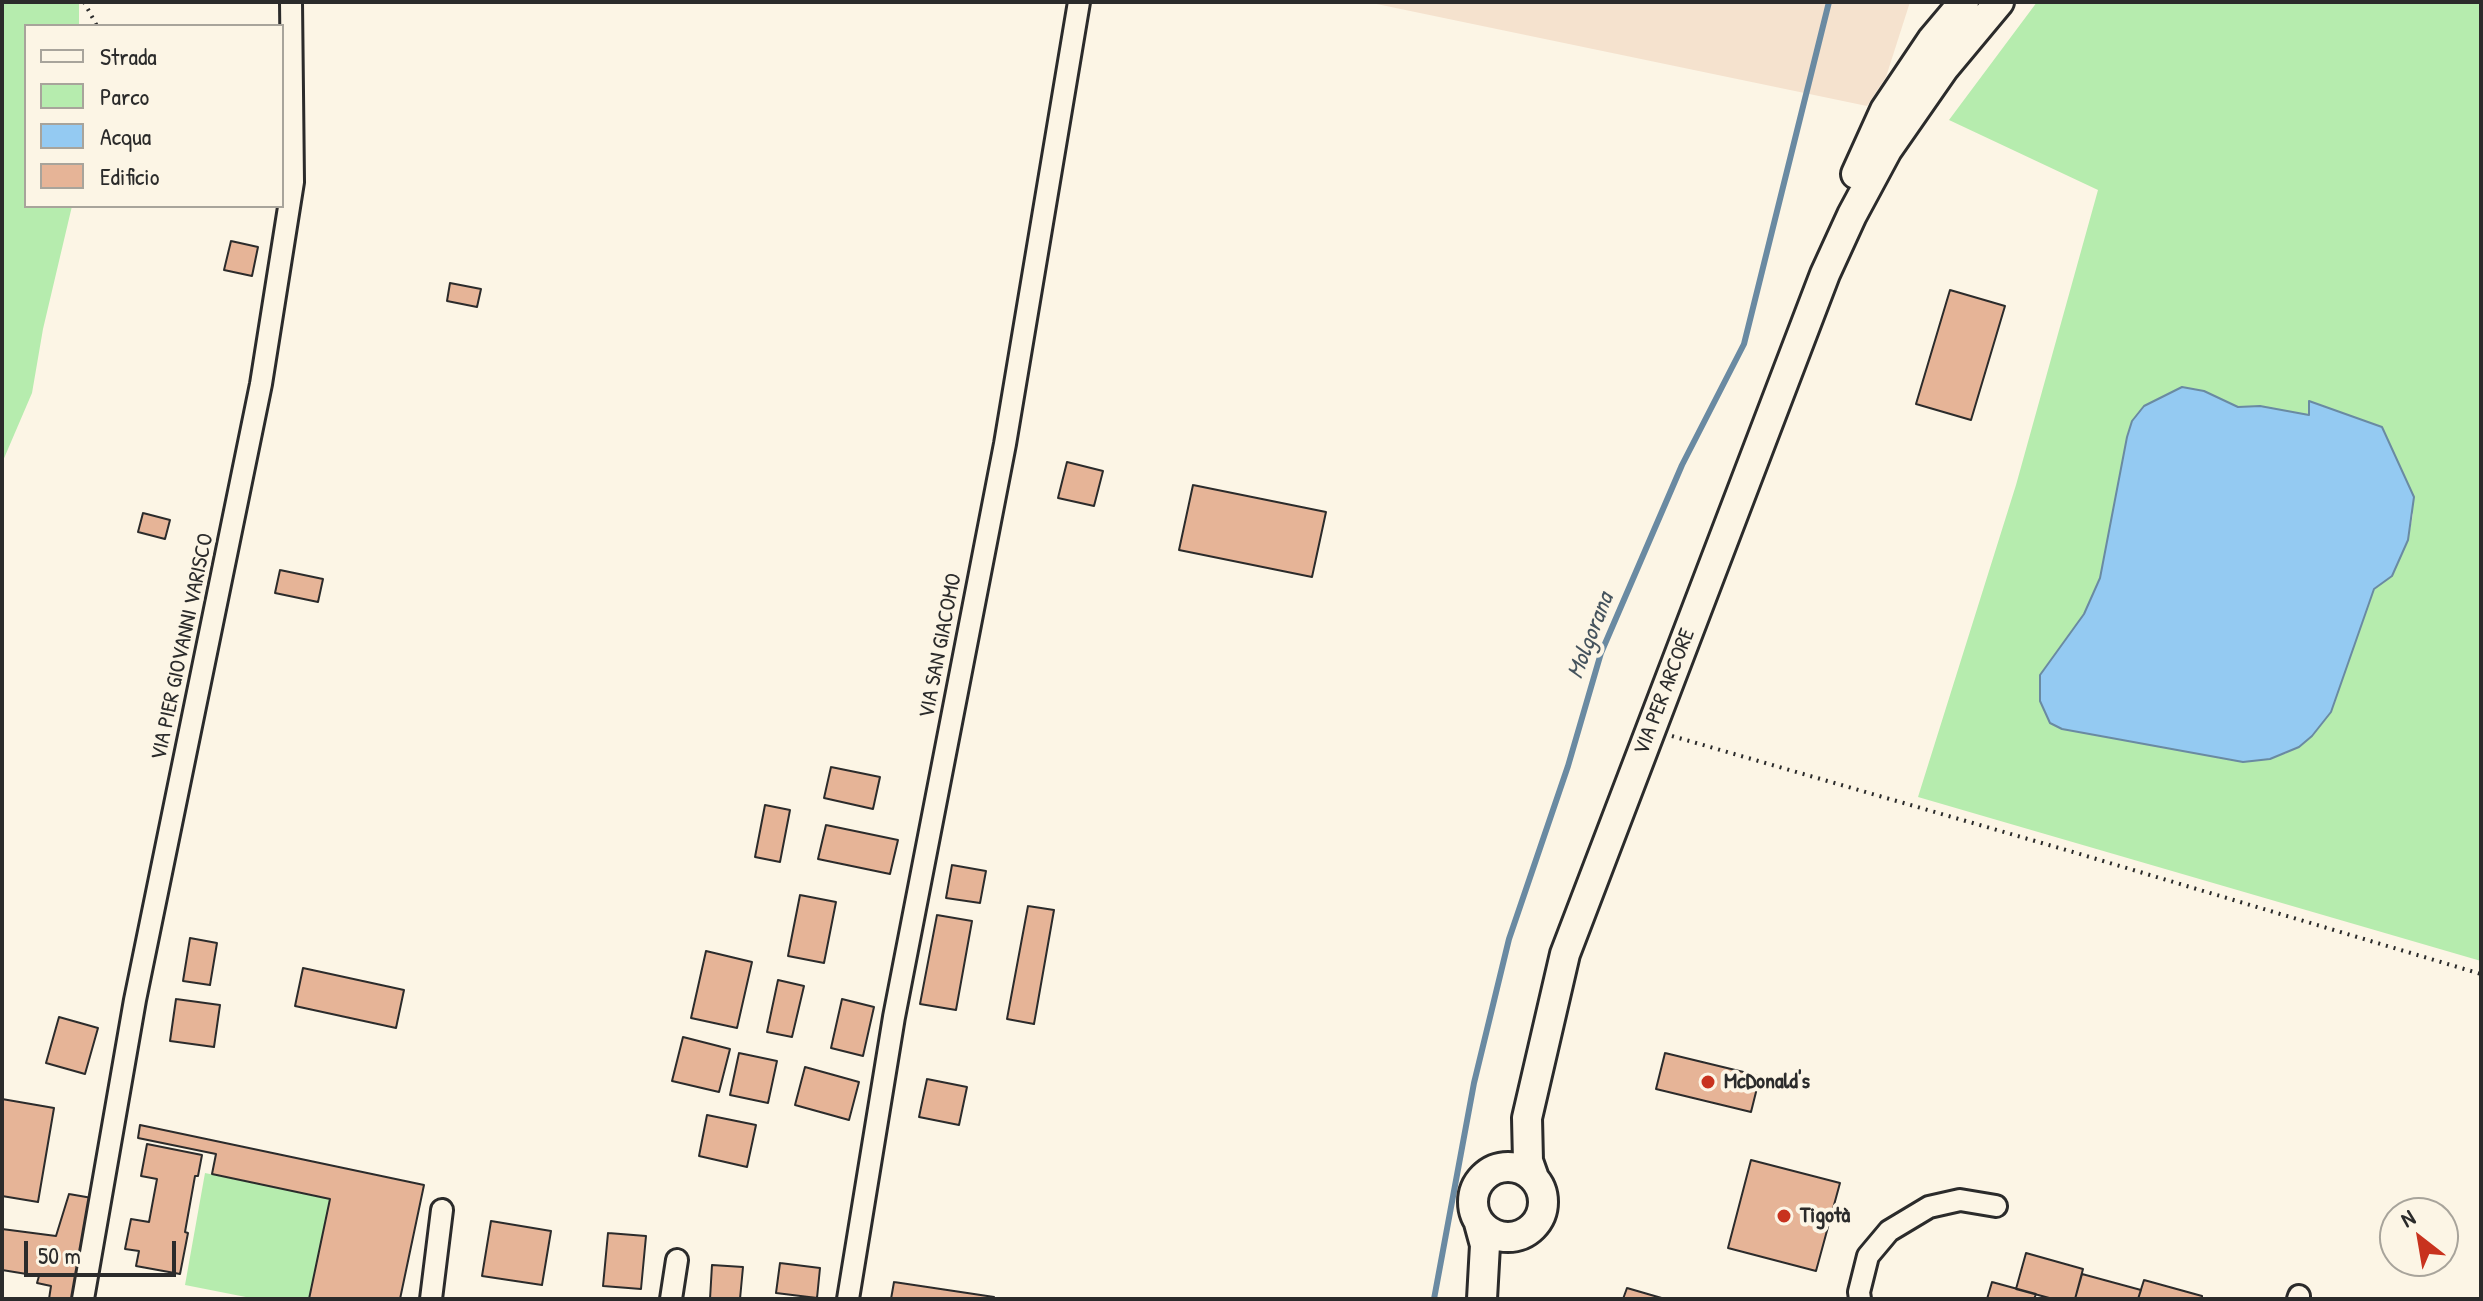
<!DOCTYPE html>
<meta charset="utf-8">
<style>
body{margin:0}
#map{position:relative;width:2483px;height:1301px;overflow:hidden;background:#fcf5e5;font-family:"Patrick Hand",sans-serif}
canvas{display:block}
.frame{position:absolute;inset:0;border:4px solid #2b2b2b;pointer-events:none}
.legend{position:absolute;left:24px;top:24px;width:260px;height:184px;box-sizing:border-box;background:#fcf5e5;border:2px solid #a8a49b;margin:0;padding:10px 14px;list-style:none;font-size:24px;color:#2b2b2b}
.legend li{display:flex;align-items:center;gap:16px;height:40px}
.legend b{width:40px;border:2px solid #a8a49b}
.north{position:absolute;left:2379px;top:1197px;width:80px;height:80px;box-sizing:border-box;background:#fcf5e5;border:2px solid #a8a49b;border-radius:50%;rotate:329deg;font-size:22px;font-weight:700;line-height:32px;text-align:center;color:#2b2b2b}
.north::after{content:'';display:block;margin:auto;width:28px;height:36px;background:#c8321e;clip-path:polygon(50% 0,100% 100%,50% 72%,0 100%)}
.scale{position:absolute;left:24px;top:1241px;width:152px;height:36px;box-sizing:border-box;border:4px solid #2b2b2b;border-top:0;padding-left:10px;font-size:24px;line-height:28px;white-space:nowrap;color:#2b2b2b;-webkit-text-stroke:6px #fcf5e5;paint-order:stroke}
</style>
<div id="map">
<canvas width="2483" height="1301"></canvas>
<div class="frame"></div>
<ul class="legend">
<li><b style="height:10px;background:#fcf5e5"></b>Strada</li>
<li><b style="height:22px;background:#b6ecae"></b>Parco</li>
<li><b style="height:22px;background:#94caf2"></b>Acqua</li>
<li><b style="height:22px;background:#e6b497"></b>Edificio</li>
</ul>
<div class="north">N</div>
<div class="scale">50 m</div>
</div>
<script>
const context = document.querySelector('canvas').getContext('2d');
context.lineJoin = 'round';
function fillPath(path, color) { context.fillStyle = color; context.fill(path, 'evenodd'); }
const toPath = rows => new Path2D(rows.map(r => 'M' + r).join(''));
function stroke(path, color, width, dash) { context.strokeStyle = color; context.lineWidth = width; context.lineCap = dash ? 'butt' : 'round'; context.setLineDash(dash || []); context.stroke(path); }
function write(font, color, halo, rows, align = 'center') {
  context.font = font + ' "Patrick Hand",sans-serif'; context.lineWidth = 8; context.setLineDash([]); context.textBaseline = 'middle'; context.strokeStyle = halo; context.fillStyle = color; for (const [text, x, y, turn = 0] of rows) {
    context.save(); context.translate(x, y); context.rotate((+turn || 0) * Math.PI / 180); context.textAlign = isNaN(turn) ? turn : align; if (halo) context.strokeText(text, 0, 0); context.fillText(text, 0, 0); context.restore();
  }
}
fillPath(toPath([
 [1367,2,1910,2,1886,77,1867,106]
]), '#f5e2ce');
fillPath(toPath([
 [2,2,79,2,79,26,26,26,26,206,72,206,43,329,32,393,2,463],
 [2037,2,2481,2,2481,961,1918,797,2016,485,2098,190,1949,120],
 [2204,391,2238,407,2260,406,2310,415,2309,402,2413,514,2408,540,2392,576,2374,589,2331,712,2312,736,2285,754,2040,675,2084,614,2100,578,2127,437,2132,421],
 [205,1173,330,1199,309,1299,256,1299,185,1285]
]), '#b6ecae');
const water = toPath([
 [2182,387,2204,391,2238,407,2260,406,2309,415,2309,401,2382,427,2414,497,2408,540,2392,576,2374,589,2331,712,2312,736,2299,747,2270,759,2243,762,2062,729,2050,723,2040,701,2040,675,2084,614,2100,578,2127,437,2132,421,2144,406,2182,387]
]);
fillPath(water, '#94caf2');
stroke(water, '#6a8aa2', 2);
stroke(toPath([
 [1434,1299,1474,1083,1509,939,1568,766,1601,653,1682,465,1744,344,1829,2]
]), '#6a8aa2', 6);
const building = toPath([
 [231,241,258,247,252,276,224,270,231,241],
 [450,283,481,289,477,307,447,301,450,283],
 [1950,290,2005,306,1971,420,1916,404,1950,290],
 [1067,462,1103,471,1094,506,1058,498,1067,462],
 [1193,485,1326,512,1312,577,1179,550,1193,485],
 [143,513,170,520,165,539,138,532,143,513],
 [280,570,323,579,318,602,275,593,280,570],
 [831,767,880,777,873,809,824,798,831,767],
 [765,805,790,810,780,862,755,857,765,805],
 [826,825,898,840,890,874,818,859,826,825],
 [952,865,986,871,980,903,946,898,952,865],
 [800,895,836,902,824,963,788,956,800,895],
 [1028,906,1054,910,1034,1024,1007,1019,1028,906],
 [937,915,972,921,956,1010,920,1004,937,915],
 [190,938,217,943,210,985,183,981,190,938],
 [706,951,752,962,737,1028,691,1018,706,951],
 [303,968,404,990,396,1028,295,1006,303,968],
 [778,980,804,986,792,1037,767,1032,778,980],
 [176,999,220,1005,214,1047,170,1041,176,999],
 [842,999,874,1007,863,1056,831,1048,842,999],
 [59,1017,98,1028,85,1074,46,1063,59,1017],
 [683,1037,730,1049,719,1092,672,1081,683,1037],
 [739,1053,777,1061,768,1103,730,1095,739,1053],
 [1665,1053,1760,1076,1751,1112,1656,1089,1665,1053],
 [805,1067,859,1082,849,1120,795,1105,805,1067],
 [927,1079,967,1087,959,1125,919,1117,927,1079],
 [2,1099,54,1108,38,1202,2,1196,2,1099],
 [707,1115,756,1125,747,1167,699,1156,707,1115],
 [140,1125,424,1185,400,1299,309,1299,330,1199,212,1174,216,1154,138,1138,140,1125],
 [147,1144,202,1155,198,1176,195,1176,185,1232,188,1233,180,1274,136,1266,139,1251,125,1249,131,1219,149,1222,157,1179,141,1176,147,1144],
 [1751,1160,1840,1183,1816,1271,1728,1248,1751,1160],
 [69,1194,92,1198,72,1299,49,1299,51,1286,37,1283,39,1276,2,1270,2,1229,56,1236,69,1194],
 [491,1221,551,1231,542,1285,482,1276,491,1221],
 [608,1233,646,1236,641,1289,603,1286,608,1233],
 [2026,1253,2083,1269,2075,1299,2053,1299,2016,1289,2026,1253],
 [780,1263,820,1268,817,1298,776,1293,780,1263],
 [712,1265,743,1267,740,1299,710,1299,712,1265],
 [2082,1274,2141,1290,2138,1299,2075,1299,2082,1274],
 [2144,1280,2202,1296,2202,1299,2138,1299,2144,1280],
 [894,1282,994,1297,993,1299,891,1299,894,1282],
 [1992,1282,2036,1294,2034,1299,1987,1299,1992,1282],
 [1627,1288,1665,1299,1623,1299,1627,1288]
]);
fillPath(building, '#e6b497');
stroke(building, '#2b2b2b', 2);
const street = toPath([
 [83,1299,135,1000,261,384,293,182,291,2],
 [431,1299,442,1210],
 [671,1299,677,1260],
 [848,1299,894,1017,1005,444,1079,2],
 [1860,1299,1859,1292,1868,1256,1889,1231,1929,1207,1960,1200,1996,1206],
 [2298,1299,2299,1296]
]);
const secondary = toPath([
 [1856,174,1885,110,1932,40,1964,2],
 '1473 1202a35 35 0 1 1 70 0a35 35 0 1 1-70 0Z',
 [1534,1178,1528,1161,1527,1118,1565,954,1825,274,1852,215,1887,150,1944,68,1999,2],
 [1479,1223,1485,1245,1482,1299]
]);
stroke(street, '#2b2b2b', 26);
stroke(secondary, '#2b2b2b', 34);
stroke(toPath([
 [84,2,97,26],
 [1672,736,2073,852,2481,974]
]), '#2b2b2b', 4, [2, 6]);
stroke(street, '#fcf5e5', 20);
stroke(secondary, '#fcf5e5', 28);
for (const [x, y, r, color] of [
 [1708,1082,8,"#c8321e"],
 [1784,1216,8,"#c8321e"]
]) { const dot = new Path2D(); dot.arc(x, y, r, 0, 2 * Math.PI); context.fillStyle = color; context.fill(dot); stroke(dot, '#fcf5e5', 3); }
write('22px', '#2b2b2b', '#fcf5e5', [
 ["VIA SAN GIACOMO",941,646,-79],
 ["VIA PIER GIOVANNI VARISCO",183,647,-78],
 ["VIA PER ARCORE",1665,692,-69]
]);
write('bold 22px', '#2b2b2b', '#fcf5e5', [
 ["McDonald's",1724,1082],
 ["Tigotà",1800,1216]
], 'left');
write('italic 24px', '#45535d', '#fcf5e5', [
 ["Molgorana",1591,636,-69]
]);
</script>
